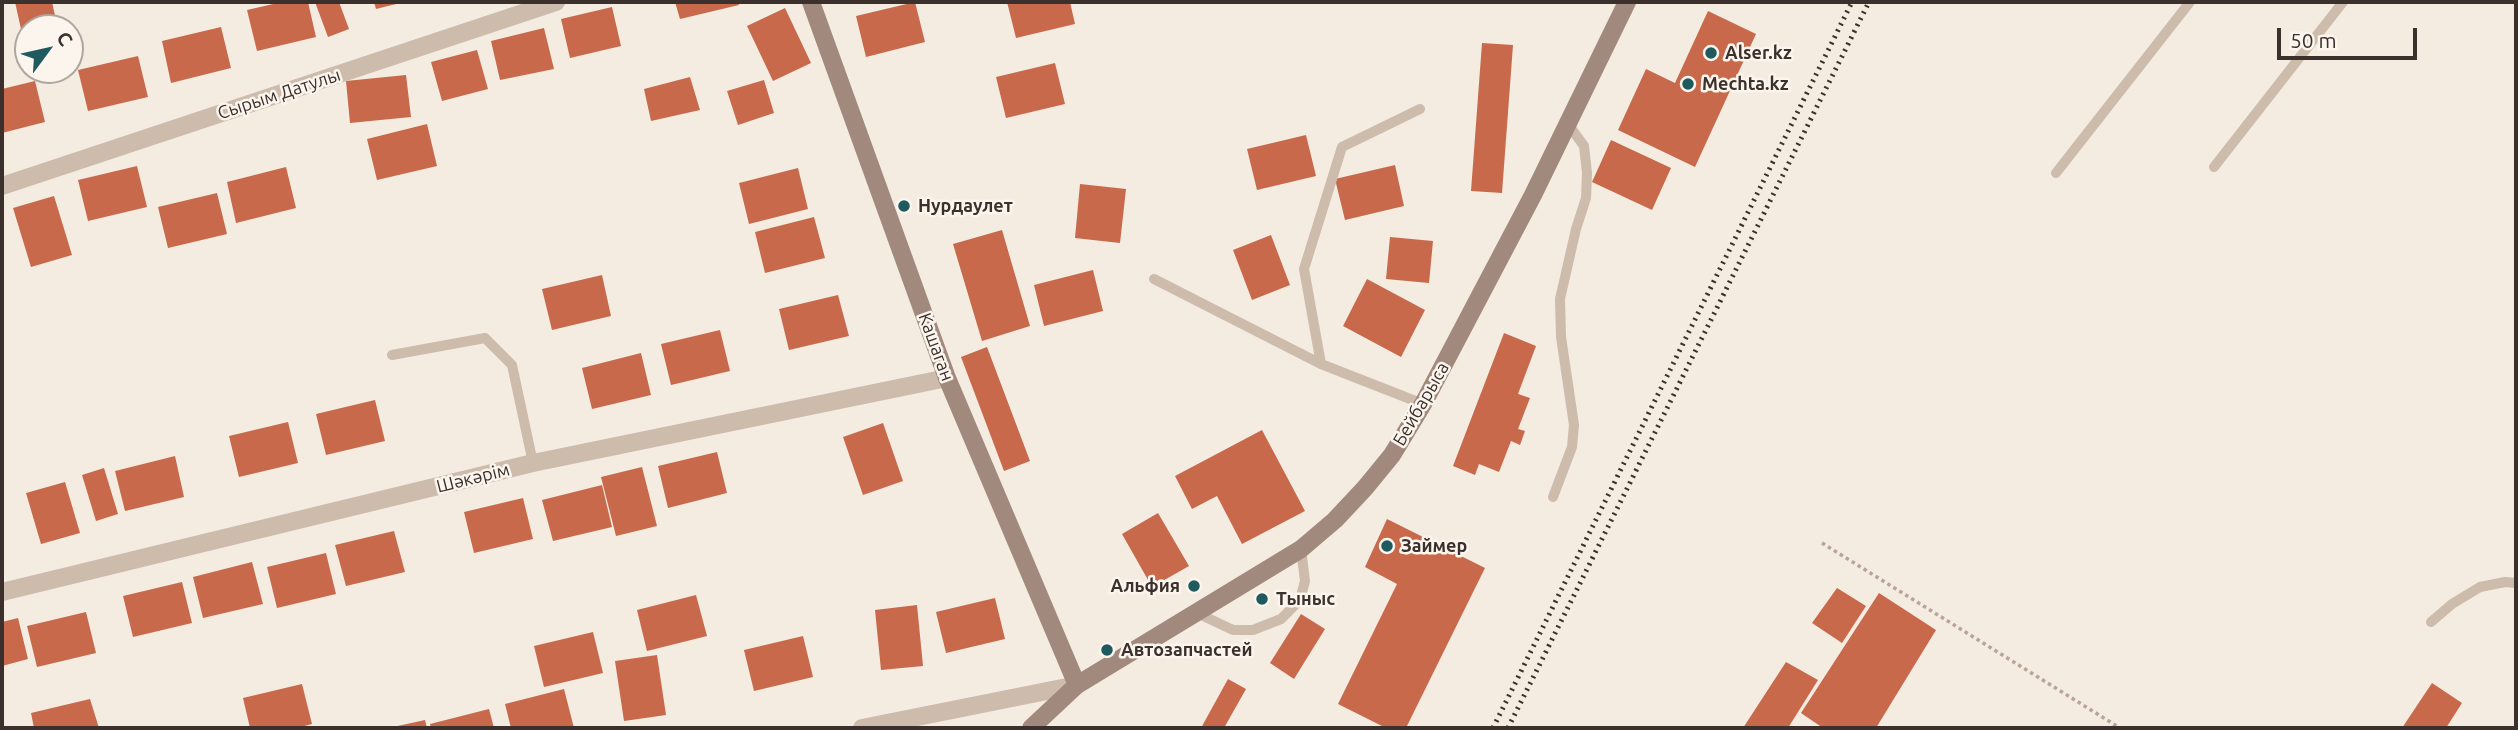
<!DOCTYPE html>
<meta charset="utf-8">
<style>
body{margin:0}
#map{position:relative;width:2518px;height:730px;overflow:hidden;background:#f4ebe1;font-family:Ubuntu,sans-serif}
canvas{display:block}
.frame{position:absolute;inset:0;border:4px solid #3b302b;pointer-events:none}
.north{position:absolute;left:14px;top:14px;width:70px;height:70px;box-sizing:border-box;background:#fbf5ee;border:2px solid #aea6a0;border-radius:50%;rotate:57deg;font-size:19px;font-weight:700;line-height:28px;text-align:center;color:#3b302b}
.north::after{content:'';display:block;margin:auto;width:24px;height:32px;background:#1f5a5e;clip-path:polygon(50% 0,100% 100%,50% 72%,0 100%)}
.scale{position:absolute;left:2277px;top:28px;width:140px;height:32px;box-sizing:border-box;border:4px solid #3b302b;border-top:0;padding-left:9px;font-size:21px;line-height:24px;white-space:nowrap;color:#3b302b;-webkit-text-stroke:5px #fbf5ee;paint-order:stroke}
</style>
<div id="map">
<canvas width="2518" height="730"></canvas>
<div class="frame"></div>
<div class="north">С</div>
<div class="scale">50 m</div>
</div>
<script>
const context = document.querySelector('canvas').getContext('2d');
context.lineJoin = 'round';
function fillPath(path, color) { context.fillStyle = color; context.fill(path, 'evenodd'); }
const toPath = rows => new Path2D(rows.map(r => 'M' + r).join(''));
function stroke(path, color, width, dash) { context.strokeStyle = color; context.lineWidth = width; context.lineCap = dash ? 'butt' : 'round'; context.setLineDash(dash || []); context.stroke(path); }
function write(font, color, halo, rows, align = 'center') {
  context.font = font + ' Ubuntu,sans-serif'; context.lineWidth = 5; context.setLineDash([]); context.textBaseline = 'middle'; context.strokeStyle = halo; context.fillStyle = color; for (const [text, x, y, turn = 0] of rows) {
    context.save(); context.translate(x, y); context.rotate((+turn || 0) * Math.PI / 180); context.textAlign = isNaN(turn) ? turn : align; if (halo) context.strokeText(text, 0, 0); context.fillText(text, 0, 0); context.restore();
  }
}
fillPath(toPath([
 [15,2,52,2,56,20,21,29],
 [282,2,308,2,316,37,257,51,247,10],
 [315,2,339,2,349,29,328,37],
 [374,2,400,2,400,3,376,9],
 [675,2,738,2,739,5,680,19],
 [915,2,925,42,866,57,856,16],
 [1007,2,1070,2,1075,24,1016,38],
 [612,7,621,46,570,58,561,19],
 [785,8,811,63,773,81,747,26],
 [1708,11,1756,34,1695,167,1618,130,1646,69,1675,83],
 [221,27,231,68,171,83,162,41],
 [544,28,554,69,500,80,491,41],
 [1482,43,1513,45,1502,193,1471,191],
 [477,50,488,89,442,101,431,62],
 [138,56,148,97,88,111,78,70],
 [1055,63,1065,104,1006,118,996,77],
 [406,75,411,117,350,123,346,81],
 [690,77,700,110,651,121,644,89],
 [764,80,774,113,738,125,727,91],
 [35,81,45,122,2,133,2,89],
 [427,124,437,166,377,180,367,139],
 [1306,135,1316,176,1257,190,1247,149],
 [1611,140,1671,168,1652,210,1592,182],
 [1395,165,1404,206,1345,220,1335,179],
 [137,166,147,207,88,221,78,180],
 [286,167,296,208,236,223,227,182],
 [798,168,808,209,749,224,739,183],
 [1080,184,1126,189,1120,243,1075,238],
 [217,193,227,234,168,248,158,207],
 [54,196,72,255,31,267,13,208],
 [814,217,825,258,765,273,755,232],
 [1002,230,1030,326,982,341,953,244],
 [1271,235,1290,285,1252,300,1233,250],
 [1390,237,1433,241,1429,283,1386,279],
 [1093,270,1103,311,1044,326,1034,285],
 [602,275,611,316,552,330,542,289],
 [1367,279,1425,310,1401,357,1343,326],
 [838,295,849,336,789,350,779,309],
 [720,330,730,371,671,385,661,344],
 [1504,333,1536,346,1518,394,1530,398,1518,429,1525,431,1520,445,1511,441,1499,472,1479,464,1475,475,1453,466],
 [987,347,1030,461,1004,471,961,357],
 [641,353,651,395,592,409,582,368],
 [375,400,385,441,326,455,316,414],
 [288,422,298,463,239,477,229,436],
 [883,423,903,481,863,495,843,437],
 [1262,430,1305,511,1242,544,1217,496,1192,509,1175,476],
 [717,452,727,493,668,508,658,466],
 [175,456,184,497,125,511,115,471],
 [642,467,657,526,616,536,601,477],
 [104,468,118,514,96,521,82,475],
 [65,482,80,533,41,544,26,493],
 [602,485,612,527,553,541,542,500],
 [523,498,533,539,474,553,464,512],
 [1158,513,1189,566,1152,587,1122,534],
 [1387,519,1485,568,1406,728,1386,728,1338,704,1397,584,1365,567],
 [394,531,405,572,346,586,335,545],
 [326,553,336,594,277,608,267,567],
 [252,562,263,604,203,618,193,577],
 [182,582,192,623,133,637,123,596],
 [1837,588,1866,606,1842,643,1812,623],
 [1879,593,1936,630,1876,728,1823,728,1801,713],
 [696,595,707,636,647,651,637,610],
 [995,598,1005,639,946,653,936,612],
 [917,605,923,666,881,670,875,610],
 [86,612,96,653,37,667,27,626],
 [1301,614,1325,629,1294,679,1270,663],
 [18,618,28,659,2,666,2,622],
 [593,632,603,673,544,687,534,646],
 [803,636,813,677,754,691,744,650],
 [657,655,666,715,624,721,615,661],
 [1786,662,1818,680,1788,728,1743,728],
 [1228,679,1246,689,1224,728,1201,728],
 [2432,683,2462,703,2446,728,2402,728],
 [302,684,312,724,297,728,250,728,243,698],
 [564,689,574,728,511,728,505,704],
 [90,699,99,728,34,728,31,713],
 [489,709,494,728,431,728,430,724],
 [425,720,427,728,393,728,393,727]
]), '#c8694b');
stroke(toPath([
 [1822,543,2120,728]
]), '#b9a596', 3.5, [3.5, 3.5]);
stroke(toPath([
 [2214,167,2343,2],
 [2056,173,2190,2],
 [1154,279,1321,364,1423,404],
 [392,355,485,338,512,365,533,463],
 [1321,364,1304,269,1342,147,1420,109],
 [1553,497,1572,447,1574,425,1561,337,1560,299,1576,229,1586,198,1587,173,1584,146,1568,124],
 [1197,613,1233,630,1253,630,1281,619,1300,600,1305,581,1301,549],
 [2431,622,2452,604,2480,587,2505,582,2516,583]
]), '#cdbbac', 10);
stroke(toPath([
 [2,186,556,2],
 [2,592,533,463,947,378],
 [862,728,1077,685]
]), '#cdbbac', 18);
stroke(toPath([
 [811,2,947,378,1077,685],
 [1031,728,1077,685,1301,549,1335,520,1365,488,1392,455,1423,404,1533,195,1627,2]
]), '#a18a7d', 18);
stroke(toPath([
 [1493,728,1852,2],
 [1508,728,1869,2]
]), '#3b302b', 5, [2, 5]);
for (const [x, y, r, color] of [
 [1711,53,7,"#1f5a5e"],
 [1688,84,7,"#1f5a5e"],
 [904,206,7,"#1f5a5e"],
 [1387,546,7,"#1f5a5e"],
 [1194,586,7,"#1f5a5e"],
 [1262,599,7,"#1f5a5e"],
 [1107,650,7,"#1f5a5e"]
]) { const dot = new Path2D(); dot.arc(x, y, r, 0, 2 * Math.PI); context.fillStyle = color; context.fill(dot); stroke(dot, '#fbf5ee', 2.5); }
write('bold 18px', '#3b302b', '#fbf5ee', [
 ["Alser.kz",1725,53],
 ["Mechta.kz",1702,84],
 ["Нурдаулет",918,206],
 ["Займер",1401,546],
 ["Альфия",1180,586,"right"],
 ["Тыныс",1276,599],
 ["Автозапчастей",1121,650]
], 'left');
write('18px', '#3b302b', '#fbf5ee', [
 ["Сырым Датулы",279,94,-18],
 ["Кашаган",936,347,70],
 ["Бейбарыса",1421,404,-60],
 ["Шәкәрім",473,478,-14]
]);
</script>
